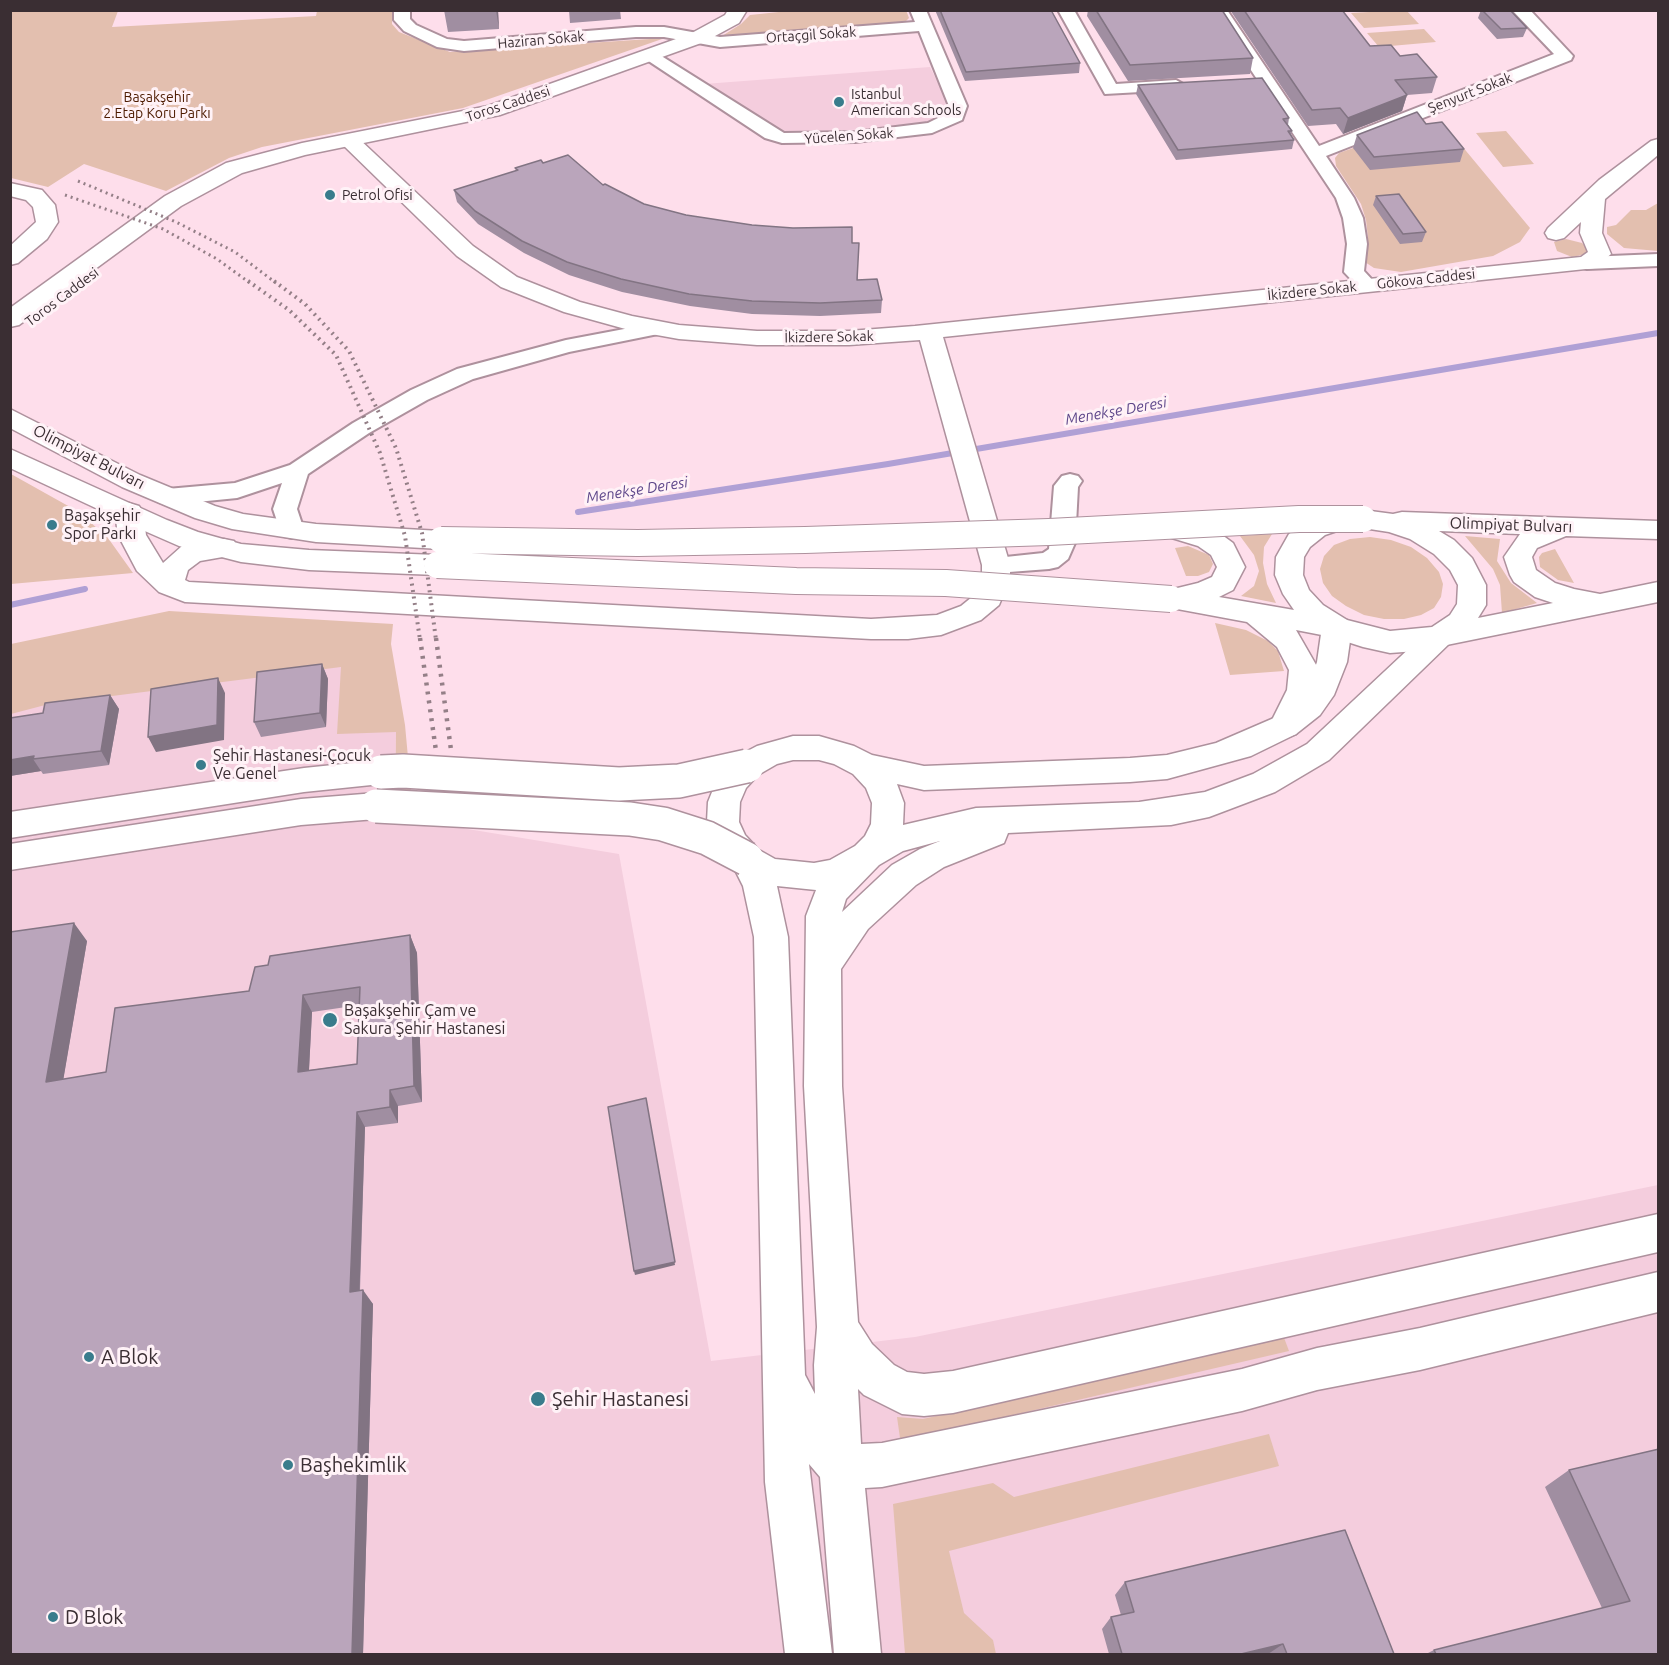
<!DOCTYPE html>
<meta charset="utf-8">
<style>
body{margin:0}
#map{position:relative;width:1669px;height:1665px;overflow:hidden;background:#fedeeb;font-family:Ubuntu,sans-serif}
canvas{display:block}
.frame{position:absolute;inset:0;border:12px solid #3a2e33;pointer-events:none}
</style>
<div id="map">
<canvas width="1669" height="1665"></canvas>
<div class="frame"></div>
</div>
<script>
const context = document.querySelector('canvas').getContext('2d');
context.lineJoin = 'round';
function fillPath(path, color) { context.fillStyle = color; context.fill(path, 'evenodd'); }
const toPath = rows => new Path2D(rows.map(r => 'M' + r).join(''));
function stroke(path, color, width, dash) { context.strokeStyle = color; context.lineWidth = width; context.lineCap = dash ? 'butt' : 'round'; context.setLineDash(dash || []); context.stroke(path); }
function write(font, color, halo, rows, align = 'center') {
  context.font = font + ' Ubuntu,sans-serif'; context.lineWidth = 6; context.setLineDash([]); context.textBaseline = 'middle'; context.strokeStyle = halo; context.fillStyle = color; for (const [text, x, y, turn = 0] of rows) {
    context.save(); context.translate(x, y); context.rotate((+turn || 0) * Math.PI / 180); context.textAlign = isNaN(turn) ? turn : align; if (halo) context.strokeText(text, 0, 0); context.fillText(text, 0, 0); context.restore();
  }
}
fillPath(toPath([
 [930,67,946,99,948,111,926,124,911,127,787,133,777,130,704,84],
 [336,635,396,732,395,817,619,854,711,1361,915,1337,1658,1185,1658,1654,11,1654,10,688]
]), '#f4cddd');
fillPath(toPath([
 [798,10,906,10,909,18,903,24,722,36,741,24,750,15],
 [1406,10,1419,24,1364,28,1351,13],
 [11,11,118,11,112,27,316,16,317,11,392,11,392,24,399,32,450,52,665,38,463,108,262,147,229,158,166,191,84,164,48,187,11,178],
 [1424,29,1436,42,1379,47,1367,33],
 [1442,122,1530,228,1520,242,1493,256,1401,272,1374,268,1365,262,1368,238,1366,220,1361,204,1336,166,1335,158,1339,153,1356,147],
 [1506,131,1534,164,1503,167,1476,133],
 [1658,203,1658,251,1624,248,1607,234,1607,227,1616,225,1631,210,1646,210],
 [1566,239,1582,243,1588,249,1586,254,1572,257,1557,251,1554,242],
 [11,474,79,512,108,538,133,573,11,584],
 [1272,534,1264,547,1263,563,1267,584,1276,603,1241,596,1254,586,1259,571,1254,555,1240,536],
 [1465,536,1500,539,1497,561,1511,583,1537,603,1502,613,1500,585,1493,569],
 [1370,537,1391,540,1411,547,1427,558,1439,572,1443,584,1441,597,1434,608,1421,615,1404,619,1384,619,1364,615,1346,606,1332,596,1323,583,1320,569,1324,556,1334,545,1350,539],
 [1188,546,1209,555,1213,564,1209,572,1198,576,1186,576,1175,548],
 [1555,549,1574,583,1558,580,1540,567,1539,557,1542,553],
 [169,611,393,624,391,644,405,725,414,822,395,817,396,732,337,734,341,667,49,704,11,714,11,644],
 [1215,623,1246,630,1268,641,1278,651,1284,671,1230,675],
 [1283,1335,1289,1351,927,1435,900,1438,897,1417,923,1419],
 [1269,1434,1279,1466,949,1551,964,1613,993,1640,996,1654,905,1654,893,1504,993,1483,1014,1497]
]), '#e3bfaf');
stroke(toPath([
 [578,512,888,464,1658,333],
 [10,605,85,589]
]), '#b0a0d5', 6);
const minor = toPath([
 [394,10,410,10,410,19,416,25,447,39,464,41,636,27,664,27,720,37,915,22,910,10,926,10,967,106,962,120,932,133,855,142,782,143,765,138,641,56,649,51,655,52,784,133,855,132,928,123,948,113,949,106,919,31,720,47,664,37,636,37,464,51,437,47,404,31,394,20,394,10],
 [1058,10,1074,10,1116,84,1176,80,1185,85,1176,90,1105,94,1058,10],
 [1211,10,1227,10,1319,146,1554,54,1512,10,1530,10,1573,56,1571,60,1326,156,1354,198,1363,218,1367,244,1364,271,1377,285,1374,289,1367,291,1360,289,1344,272,1347,244,1343,218,1336,198,1211,10],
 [1658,254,1658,266,1587,269,1580,267,1577,263,1580,259,1587,257,1658,254],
 [656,323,663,325,666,329,663,333,569,352,473,379,427,400,369,433,308,474,297,509,304,530,300,536,292,538,284,536,280,530,273,509,282,483,237,498,167,505,159,502,155,497,159,492,167,489,235,483,290,465,353,423,411,390,457,369,566,340,656,323],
 [1070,474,1078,476,1082,481,1078,487,1075,543,1068,559,1058,567,1049,569,996,573,987,571,984,565,987,559,1043,553,1049,549,1054,486,1062,476,1070,474]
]);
const tertiary = toPath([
 [350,135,357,137,473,246,517,277,580,302,632,316,679,325,757,331,849,331,915,326,1581,257,1588,252,1580,233,1581,222,1564,238,1556,240,1548,238,1545,233,1548,228,1599,180,1651,141,1658,139,1658,155,1605,199,1602,233,1611,254,1595,268,943,337,1010,565,1010,579,999,605,981,620,941,635,908,639,871,639,185,602,159,592,137,571,118,535,115,512,119,506,129,503,139,506,143,512,146,535,163,563,182,546,224,539,234,541,238,548,234,555,200,561,188,570,185,580,189,582,871,619,937,615,961,606,977,593,982,579,982,565,920,340,849,345,757,345,679,339,629,330,564,312,501,287,457,256,343,145,340,141,343,137,350,135],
 [10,183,42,190,55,205,58,222,47,239,18,263,10,265,10,246,36,222,33,207,26,200,10,196,10,183],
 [1337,617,1347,620,1352,627,1347,662,1334,695,1320,715,1296,734,1251,756,1167,779,1130,782,924,790,897,784,904,803,903,825,976,808,1139,802,1205,792,1253,774,1307,744,1431,628,1441,625,1451,628,1456,635,1451,642,1329,760,1275,792,1209,817,1171,825,1008,833,1004,843,944,867,916,885,868,929,841,969,842,1086,858,1322,872,1344,894,1365,907,1372,924,1374,953,1371,1658,1214,1658,1252,953,1413,924,1416,902,1414,864,1395,858,1389,861,1444,882,1443,1242,1369,1317,1348,1420,1328,1658,1272,1658,1312,1420,1370,1317,1390,1242,1411,882,1487,865,1488,881,1654,834,1654,820,1477,809,1464,832,1654,785,1654,765,1482,754,937,743,886,734,868,719,851,707,822,708,802,716,782,736,757,757,746,793,736,819,736,854,746,872,755,924,766,1130,758,1167,755,1216,743,1274,718,1298,699,1309,684,1317,662,1322,627,1327,620,1337,617],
 [793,760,819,760,834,764,853,774,866,788,872,803,871,824,865,836,855,846,830,860,814,863,775,859,759,850,745,835,739,822,740,802,746,788,758,775,777,764,793,760],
 [940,841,920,849,892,865,842,912,846,899,879,865,903,851,940,841],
 [777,886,816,890,806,916,804,1086,817,1327,814,1365,815,1394,805,1375,788,937,777,886],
 [381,760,392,763,397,772,392,781,381,784,304,792,10,838,10,812,304,768,381,760],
 [376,793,388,797,392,806,388,815,376,819,301,825,10,870,10,844,301,799,376,793]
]);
const secondary = toPath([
 [728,10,747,10,739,23,704,42,500,115,305,155,242,173,181,206,19,325,10,327,10,308,165,196,226,163,302,143,488,106,690,34,725,15,728,10]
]);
const primary = toPath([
 [10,409,140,475,215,506,243,514,316,524,441,531,451,533,455,540,451,547,441,549,316,542,232,529,195,518,122,487,10,428,10,409],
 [10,449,167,520,198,532,241,544,309,550,437,555,447,558,451,565,447,572,437,575,309,570,241,562,179,546,147,532,10,468,10,449],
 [1363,510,1393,514,1402,512,1658,521,1658,539,1566,536,1537,548,1532,557,1536,570,1555,583,1574,589,1600,594,1658,582,1658,602,1417,651,1390,653,1363,647,1332,637,1296,630,1319,670,1317,690,1296,734,1285,738,1274,734,1269,726,1287,690,1289,670,1277,647,1247,622,1161,606,1157,599,1161,592,1198,583,1212,577,1217,567,1211,555,1198,546,1152,532,1148,526,1152,520,1162,517,1218,532,1233,543,1245,567,1233,590,1219,597,1294,610,1283,594,1275,575,1276,557,1289,534,1305,523,1327,515,1363,510],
 [1363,528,1389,532,1410,539,1434,554,1450,570,1458,585,1457,604,1450,615,1432,627,1390,631,1347,620,1323,605,1309,590,1303,575,1304,557,1310,547,1325,535,1340,530,1363,528],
 [1439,531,1520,534,1504,557,1510,575,1514,582,1535,597,1553,603,1478,618,1486,605,1486,585,1472,558,1454,540,1439,531]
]);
stroke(minor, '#ae919d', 4);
stroke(tertiary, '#ae919d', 3);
stroke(secondary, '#ae919d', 3);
stroke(primary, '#ae919d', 3);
fillPath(minor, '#fff');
fillPath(tertiary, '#fff');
fillPath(secondary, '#fff');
fillPath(primary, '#fff');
stroke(toPath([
 [78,181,176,222,235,252,276,283],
 [65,195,163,229,217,259,250,283]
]), '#947f87', 3, [2, 4]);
stroke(toPath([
 [248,281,289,310,336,355,380,453,405,536,420,640],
 [274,281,305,304,349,351,396,448,422,533,436,640]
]), '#947f87', 4, [2, 4.5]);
stroke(toPath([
 [420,638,436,751],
 [436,638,451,750]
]), '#947f87', 4.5, [3, 6]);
const tertiaryBridge = toPath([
 [381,772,403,771,619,784,679,781,747,766],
 [376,806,630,819,663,824,707,838,747,859]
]);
const primaryBridge = toPath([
 [441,540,638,543,805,540,1049,532,1299,519,1363,519],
 [437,565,796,581,946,583,1171,599]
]);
stroke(tertiaryBridge, '#ae919d', 36, []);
stroke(primaryBridge, '#ae919d', 28, []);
stroke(tertiaryBridge, '#fff', 33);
stroke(primaryBridge, '#fff', 26);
fillPath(toPath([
 [444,10,498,10,499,29,448,32],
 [569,10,620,10,621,19,570,23],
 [935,10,1051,10,1080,63,1079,73,965,81],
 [1088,10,1222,10,1253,58,1250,74,1128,81,1087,16],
 [1230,10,1342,10,1370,46,1400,56,1437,77,1432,93,1407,95,1402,111,1343,134,1336,124,1308,126],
 [1481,10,1510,10,1527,28,1523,37,1497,39,1478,18],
 [1138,85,1289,118,1288,125,1292,131,1291,135,1294,140,1292,149,1176,160,1136,94],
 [1426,124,1464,149,1460,162,1370,170,1353,148,1357,135],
 [543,163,603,185,644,204,686,215,852,243,858,280,882,300,881,313,820,316,752,314,690,306,622,292,569,275,524,253,478,224,457,202,454,190,516,171,515,168],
 [1376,196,1426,232,1422,242,1400,244,1373,205],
 [322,664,328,679,326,727,261,737,254,722],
 [110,695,119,709,109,765,43,774,41,771,10,776,10,718,43,713],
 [10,932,87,941,63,1080,106,1072,249,991,268,965,410,935,417,953,422,1102,398,1106,398,1123,365,1127,360,1291,373,1304,363,1654,10,1654],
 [360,1005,357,1064,309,1070,312,1012],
 [1569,1470,1659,1654,1426,1654,1434,1650,1602,1608,1545,1487],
 [1125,1582,1394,1654,1109,1654,1102,1629,1111,1617,1121,1615,1115,1595]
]), '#a08ea1');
fillPath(toPath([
 [496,10,498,10,499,29],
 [1407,95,1402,111,1343,134,1348,118],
 [322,664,328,679,326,727,320,713],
 [218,678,225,693,224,740,156,752,148,737],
 [110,695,119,709,109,765,101,751],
 [34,756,33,759,41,771,10,776,10,760],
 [74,923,87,941,60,1099,46,1082],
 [410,935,417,953,422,1102,414,1086],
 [303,995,312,1012,308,1088,298,1072],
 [390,1090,398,1106,398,1123,390,1107],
 [646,1098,675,1265,635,1275,634,1271],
 [357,1112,365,1127,359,1306,350,1292],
 [363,1290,373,1304,363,1654,352,1654],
 [1283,1644,1268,1654,1241,1654]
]), '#827483');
const building = toPath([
 [940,10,1051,10,1080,63,966,72,940,10],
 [1096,10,1222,10,1253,58,1130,65,1096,10],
 [1244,10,1342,10,1370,46,1391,45,1400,56,1417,54,1437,77,1395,80,1407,95,1348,118,1340,108,1312,110,1244,10],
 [1482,10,1510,10,1527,28,1501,29,1482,10],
 [1262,78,1289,118,1283,119,1292,131,1288,131,1294,140,1178,150,1138,85,1262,78],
 [1417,112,1426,124,1442,122,1464,149,1374,157,1357,135,1417,112],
 [568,155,603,185,605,184,644,204,686,215,752,225,793,228,852,227,852,243,859,243,857,280,877,279,882,300,820,303,752,301,689,294,621,279,567,262,522,241,475,211,454,190,518,170,515,168,541,160,543,163,568,155],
 [1399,194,1426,232,1403,234,1376,196,1399,194],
 [322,664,320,713,254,722,257,672,322,664],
 [218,678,217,725,148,737,151,689,218,678],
 [110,695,101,751,33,759,34,756,10,760,10,718,43,713,45,703,110,695],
 [74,923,46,1082,106,1072,115,1008,249,991,255,967,268,965,270,956,410,935,414,1086,390,1090,390,1107,357,1112,350,1292,363,1290,352,1654,10,1654,10,932,74,923],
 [360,987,357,1064,298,1072,303,995,360,987],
 [646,1098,675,1262,634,1271,608,1107,646,1098],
 [1659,1449,1659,1654,1436,1654,1434,1650,1630,1601,1569,1470,1659,1449],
 [1345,1530,1394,1654,1287,1654,1283,1644,1241,1654,1122,1654,1111,1617,1134,1612,1125,1582,1345,1530]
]);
fillPath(building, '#baa5bb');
stroke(building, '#827483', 1.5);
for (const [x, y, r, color] of [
 [839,102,6,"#397c8c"],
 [330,195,6,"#397c8c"],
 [52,525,6,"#397c8c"],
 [201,765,6,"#397c8c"],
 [330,1020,8,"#397c8c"],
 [89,1357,6,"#397c8c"],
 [538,1399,8,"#397c8c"],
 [288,1465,6,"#397c8c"],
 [53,1617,6,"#397c8c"]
]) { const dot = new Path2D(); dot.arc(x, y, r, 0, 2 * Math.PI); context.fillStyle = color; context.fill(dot); stroke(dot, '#fff2f7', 2); }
write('14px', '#3a2e33', '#fff2f7', [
 ["Ortaçgil Sokak",811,35,-4],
 ["Haziran Sokak",541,40,-5],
 ["Şenyurt Sokak",1470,93,-21],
 ["Toros Caddesi",508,104,-18],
 ["Yücelen Sokak",849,136,-4],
 ["Gökova Caddesi",1426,279,-6],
 ["İkizdere Sokak",1312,291,-6],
 ["Toros Caddesi",62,297,-37],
 ["İkizdere Sokak",829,337,-1]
]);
write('14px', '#3a2e33', '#fff2f7', [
 ["Istanbul",851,94],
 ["American Schools",851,110],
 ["Petrol Ofisi",342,195]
], 'left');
write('14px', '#4d1b00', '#fff2f7', [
 ["Başakşehir",157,97],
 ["2.Etap Koru Parkı",157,113]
]);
write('italic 15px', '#5f488b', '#fff2f7', [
 ["Menekşe Deresi",1116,411,-10],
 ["Menekşe Deresi",637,490,-9]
]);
write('16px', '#3a2e33', '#fff2f7', [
 ["Olimpiyat Bulvarı",89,457,27],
 ["Olimpiyat Bulvarı",1511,525,2]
]);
write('16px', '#3a2e33', '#fff2f7', [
 ["Başakşehir",64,516],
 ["Spor Parkı",64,534],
 ["Şehir Hastanesi-Çocuk",213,756],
 ["Ve Genel",213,774],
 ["Başakşehir Çam ve",344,1011],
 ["Sakura Şehir Hastanesi",344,1029]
], 'left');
write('20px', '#3a2e33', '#fff2f7', [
 ["A Blok",101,1357],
 ["Şehir Hastanesi",552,1399],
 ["Başhekimlik",300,1465],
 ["D Blok",65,1617]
], 'left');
</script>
